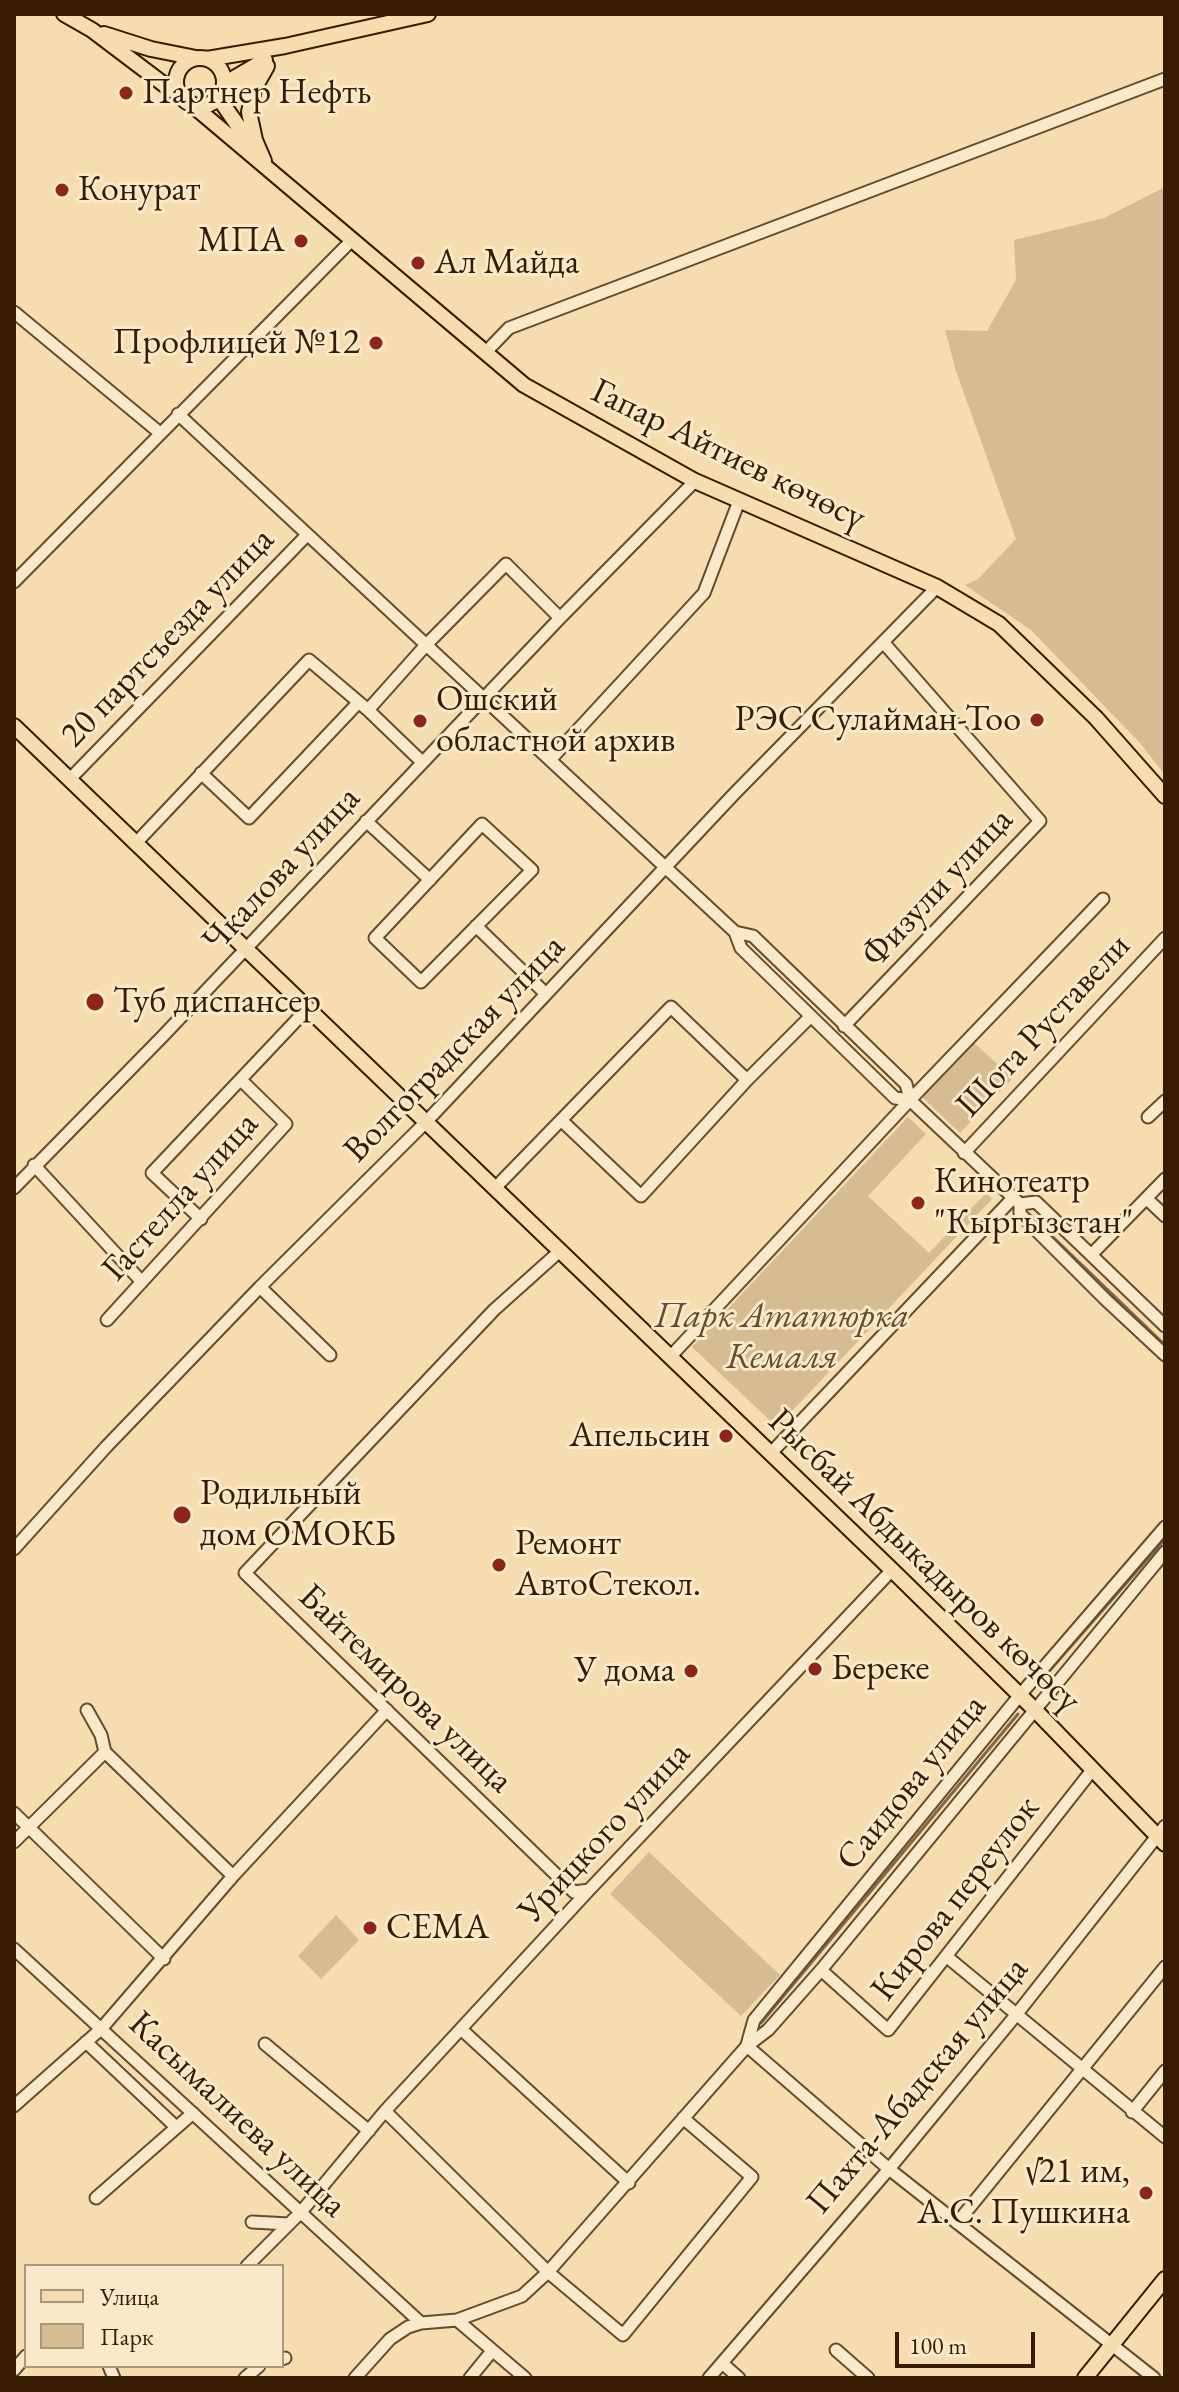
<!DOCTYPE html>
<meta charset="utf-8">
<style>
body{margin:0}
#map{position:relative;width:1179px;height:2392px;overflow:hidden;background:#f5ddaf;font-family:"EB Garamond",serif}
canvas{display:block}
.frame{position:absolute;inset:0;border:16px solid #371c03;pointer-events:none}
.legend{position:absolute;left:24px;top:2264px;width:260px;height:104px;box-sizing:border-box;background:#f8e9cb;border:2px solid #ab977b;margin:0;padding:10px 14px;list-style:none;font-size:24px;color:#371c03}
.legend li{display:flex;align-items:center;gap:16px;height:40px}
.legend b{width:40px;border:2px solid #ab977b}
.scale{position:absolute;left:895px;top:2332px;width:140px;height:36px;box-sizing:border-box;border:4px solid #371c03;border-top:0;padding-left:10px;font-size:24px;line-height:28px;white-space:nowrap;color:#371c03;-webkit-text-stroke:6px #f8e9cb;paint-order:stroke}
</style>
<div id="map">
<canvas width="1179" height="2392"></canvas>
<div class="frame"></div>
<ul class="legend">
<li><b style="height:10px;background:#f5ddaf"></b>Улица</li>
<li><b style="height:22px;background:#d5bc92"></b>Парк</li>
</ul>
<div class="scale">100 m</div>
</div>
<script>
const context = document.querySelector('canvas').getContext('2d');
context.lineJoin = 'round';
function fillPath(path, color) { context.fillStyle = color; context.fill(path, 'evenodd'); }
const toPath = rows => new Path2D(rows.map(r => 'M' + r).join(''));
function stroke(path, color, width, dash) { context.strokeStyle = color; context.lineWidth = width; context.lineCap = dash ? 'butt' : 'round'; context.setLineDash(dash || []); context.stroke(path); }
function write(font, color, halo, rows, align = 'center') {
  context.font = font + ' "EB Garamond",serif'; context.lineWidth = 6; context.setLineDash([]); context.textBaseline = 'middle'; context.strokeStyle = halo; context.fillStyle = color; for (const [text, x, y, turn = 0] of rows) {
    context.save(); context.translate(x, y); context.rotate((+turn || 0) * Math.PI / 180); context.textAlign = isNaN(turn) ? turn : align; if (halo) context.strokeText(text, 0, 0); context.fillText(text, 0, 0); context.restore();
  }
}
fillPath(toPath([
 [1165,187,1165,775,1140,743,1031,630,965,585,978,579,1016,539,956,371,945,330,987,331,1016,280,1014,240,1104,218],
 [974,1043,1013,1078,960,1133,922,1097],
 [908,1117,926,1134,868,1196,929,1253,986,1193,992,1199,777,1427,692,1347],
 [649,1852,780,1975,741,2016,610,1894],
 [336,1915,359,1940,321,1979,298,1956]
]), '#d5bc92');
stroke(toPath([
 [1029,1214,1165,1345],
 [1037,1685,1165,1539],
 [761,2023,1018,1714]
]), '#826847', 3);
const minor = toPath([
 [14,312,160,433],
 [485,353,509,328,1165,79],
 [178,414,735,932,741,948,895,1098,910,1100],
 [14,582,351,241],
 [368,710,426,645,506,564,560,618],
 [550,760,704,593,739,501],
 [201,773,249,818,357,704],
 [69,780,307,535],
 [366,821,430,880],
 [482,824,532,870,421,982,375,938,482,824],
 [135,844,309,660,368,710,422,762],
 [476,926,546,994],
 [735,932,753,936,906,1084,910,1100,1020,1204,1020,1214,1105,1299,1165,1355],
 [844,1026,1040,821,883,642],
 [1148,1117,1165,1101],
 [561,1120,641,1196,747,1080,810,1017],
 [964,1153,1165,938],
 [34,1165,142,1282],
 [14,1188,162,1037,560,618,695,481],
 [495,1188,671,1007,747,1080],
 [1147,1199,1165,1216],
 [1020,1204,1036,1202,1165,1326],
 [201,1219,152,1173,308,1008],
 [561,1250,494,1310,245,1573,574,1892,589,1890],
 [1091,1255,1165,1179],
 [260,1287,330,1355],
 [107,1320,286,1124,241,1080],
 [671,1356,910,1100,1103,899],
 [771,1453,1012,1199],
 [14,1549,106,1447,260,1287,426,1122,735,793,937,587],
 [87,1710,101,1735,105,1752,233,1876],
 [14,1813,164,1959],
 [14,1842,105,1752],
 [14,1949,421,2323],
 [946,1956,1165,2137],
 [821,1970,888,2030,1093,1769],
 [462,2030,629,2183],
 [86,2042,176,2127],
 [265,2044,369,2131],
 [747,2045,754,2020,1020,1695,1165,1527],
 [747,2046,889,2169,1154,2378],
 [14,2106,101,2029,233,1876,387,1710],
 [385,2111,548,2272,623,2335,752,2177,683,2118],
 [1132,2112,1165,2071],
 [96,2198,193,2113],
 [252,2222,289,2224],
 [957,2223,1165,1967],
 [247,2266,301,2212,385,2111,589,1890,892,1570],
 [457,2320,525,2378],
 [836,2350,868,2378],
 [282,2359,285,2358],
 [722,2363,739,2378],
 [109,2366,114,2378],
 [14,2370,26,2356],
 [245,2378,259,2366],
 [355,2378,390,2339,408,2327,421,2323,457,2320,522,2296,548,2272,747,2046,768,2030,821,1970,1165,1552],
 [470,2378,492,2351],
 [709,2378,889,2169,1016,2015,1165,1826]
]);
const major = toPath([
 [64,14,92,30,170,89,179,93],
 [104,34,151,49,196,58],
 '176 82a24 24 0 1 1 48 0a24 24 0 1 1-48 0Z',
 [207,59,285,46,428,14],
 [224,84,265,60],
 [221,93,238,91,258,75],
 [218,97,252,146],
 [190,103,524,385,695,481,937,587,999,624,1096,718,1165,796],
 [264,161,255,140,249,112,254,89,267,66],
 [14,726,892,1570,1034,1709,1165,1844],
 [1085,2378,1165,2279]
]);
stroke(minor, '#664c2e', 15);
stroke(major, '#371c03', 18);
stroke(minor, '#f8e9cb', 11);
stroke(major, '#f5ddaf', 14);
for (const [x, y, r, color] of [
 [126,93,8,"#8f2418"],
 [62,190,8,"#8f2418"],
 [301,241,8,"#8f2418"],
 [418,263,8,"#8f2418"],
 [376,343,8,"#8f2418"],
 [1037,720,8,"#8f2418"],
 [420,721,8,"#8f2418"],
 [95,1002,10,"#8f2418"],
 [918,1203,8,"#8f2418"],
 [726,1436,8,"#8f2418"],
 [182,1515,10,"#8f2418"],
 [499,1565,8,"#8f2418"],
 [815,1669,8,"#8f2418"],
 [691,1671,8,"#8f2418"],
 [370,1928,8,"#8f2418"],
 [1146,2193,8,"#8f2418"]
]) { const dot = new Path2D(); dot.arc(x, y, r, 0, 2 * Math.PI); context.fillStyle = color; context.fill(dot); stroke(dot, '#f8e9cb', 3); }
write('36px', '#371c03', '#f8e9cb', [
 ["Партнер Нефть",142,93],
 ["Конурат",78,190],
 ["МПА",285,241,"right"],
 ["Ал Майда",434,263],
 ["Профлицей №12",360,343,"right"],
 ["Ошский",436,700],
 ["областной архив",436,741],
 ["РЭС Сулайман-Тоо",1021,720,"right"],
 ["Туб диспансер",113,1002],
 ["Кинотеатр",934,1182],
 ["\"Кыргызстан\"",934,1223],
 ["Апельсин",710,1436,"right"],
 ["Родильный",200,1494],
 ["дом ОМОКБ",200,1535],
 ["Ремонт",515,1544],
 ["АвтоСтекол.",515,1585],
 ["Береке",831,1669],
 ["У дома",675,1671,"right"],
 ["СЕМА",386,1928],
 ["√21 им,",1130,2172,"right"],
 ["А.С. Пушкина",1130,2213,"right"]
], 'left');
write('36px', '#371c03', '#f8e9cb', [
 ["Гапар Айтиев көчөсү",728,455,26],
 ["20 партсъезда улица",168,638,-46],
 ["Чкалова улица",282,870,-47],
 ["Физули улица",938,888,-47],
 ["Шота Руставели",1044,1026,-47],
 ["Волгоградская улица",455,1049,-46],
 ["Гастелла улица",181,1197,-48],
 ["Рысбай Абдыкадыров көчөсү",924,1561,44],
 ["Байтемирова улица",405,1689,44],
 ["Саидова улица",912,1783,-51],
 ["Урицкого улица",605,1833,-47],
 ["Кирова переулок",956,1899,-52],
 ["Пахта-Абадская улица",918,2086,-50],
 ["Касымалиева улица",237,2115,43]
]);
write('italic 36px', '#664c2e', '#f8e9cb', [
 ["Парк Ататюрка",782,1317],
 ["Кемаля",782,1358]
]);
</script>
